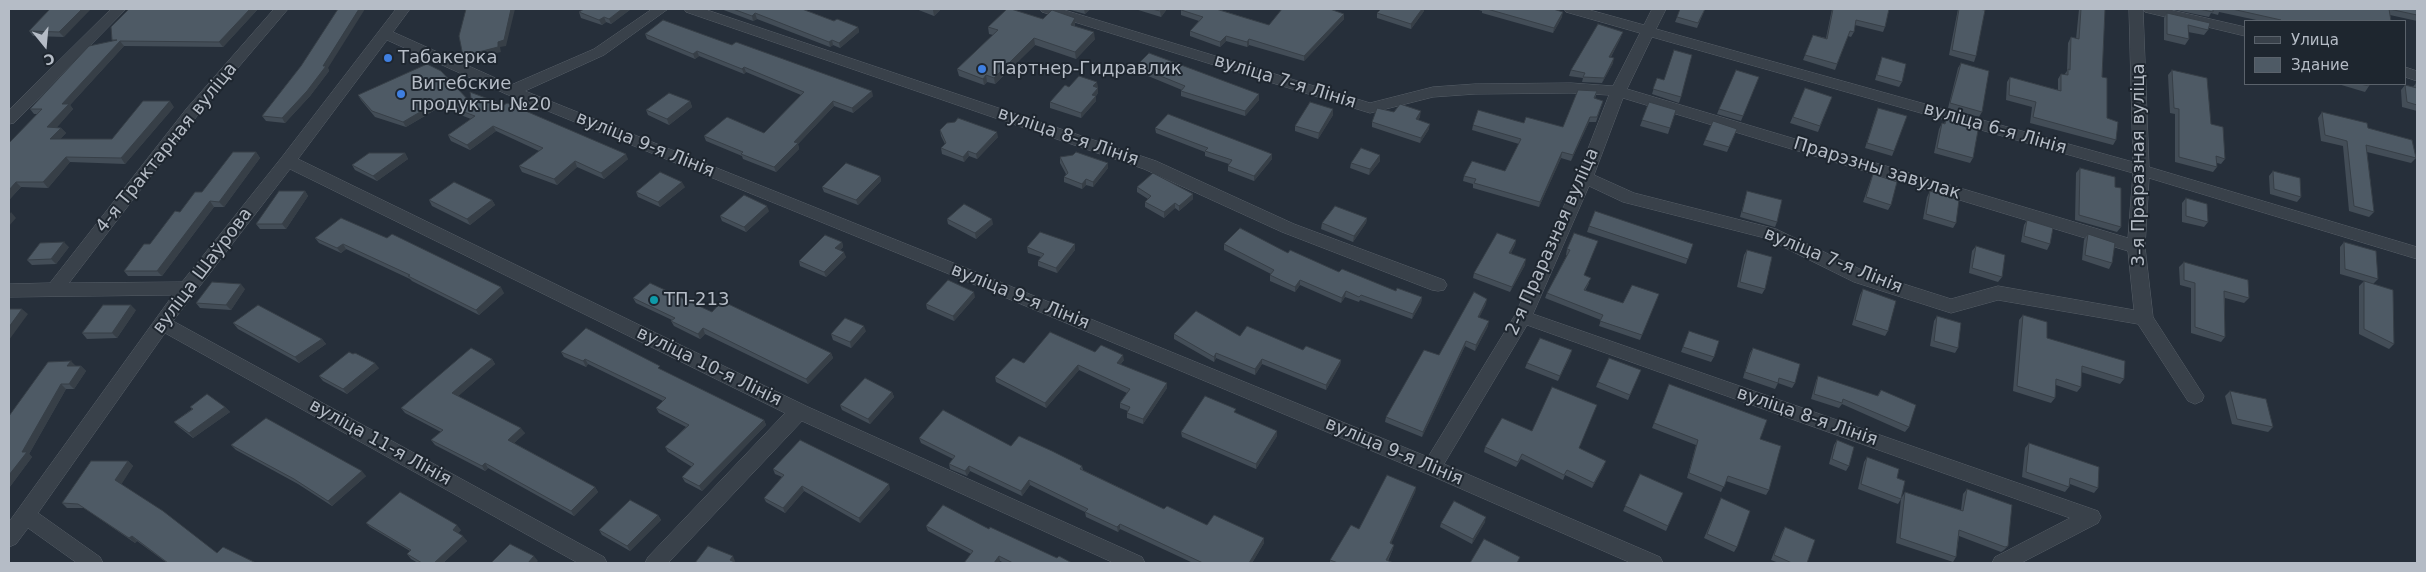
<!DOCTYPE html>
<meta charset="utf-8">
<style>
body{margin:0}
#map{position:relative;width:2426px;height:572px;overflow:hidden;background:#262f3a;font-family:"DejaVu Sans",sans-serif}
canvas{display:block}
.frame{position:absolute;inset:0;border:10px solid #b5bcc6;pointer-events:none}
.legend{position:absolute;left:2244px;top:20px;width:162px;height:65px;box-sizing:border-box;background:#1e262f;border:1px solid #5a626b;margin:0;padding:6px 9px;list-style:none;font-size:15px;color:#b5bcc6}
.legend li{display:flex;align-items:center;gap:10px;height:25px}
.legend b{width:25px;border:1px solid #5a626b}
.north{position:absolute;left:20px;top:20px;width:50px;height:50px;-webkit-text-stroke:4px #1e262f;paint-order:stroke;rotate:163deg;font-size:14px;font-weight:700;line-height:20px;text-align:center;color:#b5bcc6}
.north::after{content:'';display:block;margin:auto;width:18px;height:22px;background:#b5bcc6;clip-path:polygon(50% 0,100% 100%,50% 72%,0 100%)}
</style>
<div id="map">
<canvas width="2426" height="572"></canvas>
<div class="frame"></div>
<ul class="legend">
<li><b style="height:6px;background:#39414a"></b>Улица</li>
<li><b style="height:14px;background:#4e5a65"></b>Здание</li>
</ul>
<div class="north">С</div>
</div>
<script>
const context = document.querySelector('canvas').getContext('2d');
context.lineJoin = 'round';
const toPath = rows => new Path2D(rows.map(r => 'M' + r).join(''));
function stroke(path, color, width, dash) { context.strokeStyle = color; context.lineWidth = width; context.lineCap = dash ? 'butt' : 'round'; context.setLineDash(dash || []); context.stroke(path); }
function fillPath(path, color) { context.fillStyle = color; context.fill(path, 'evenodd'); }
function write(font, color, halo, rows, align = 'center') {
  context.font = font + ' "DejaVu Sans",sans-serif'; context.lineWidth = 4; context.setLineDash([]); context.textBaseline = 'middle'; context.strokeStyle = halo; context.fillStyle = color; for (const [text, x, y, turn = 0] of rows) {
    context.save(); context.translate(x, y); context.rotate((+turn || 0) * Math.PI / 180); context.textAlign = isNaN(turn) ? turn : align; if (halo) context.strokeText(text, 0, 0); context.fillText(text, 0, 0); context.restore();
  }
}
const street = toPath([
 [111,9,126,9,14,123,9,124,9,110,111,9],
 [274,9,288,9,197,116,69,283,182,282,282,157,396,9,410,9,393,32,511,85,594,49,652,9,668,9,604,55,525,91,961,266,1428,457,1515,315,1577,177,1609,95,1571,93,1475,94,1433,97,1370,113,1042,12,1040,9,1061,9,1370,103,1433,87,1475,84,1571,83,1613,86,1640,33,1566,12,1564,9,1586,9,1644,25,1652,9,1666,9,1656,29,2133,162,2129,9,2167,9,2245,27,2245,36,2145,12,2143,9,2149,167,2417,247,2417,259,2149,178,2145,247,2153,317,2204,396,2202,401,2195,404,2188,401,2138,324,1998,300,1951,313,1854,282,1765,238,1623,202,1589,186,1533,314,2098,511,2101,517,2098,523,2021,563,1992,563,1995,557,2070,518,1527,325,1444,464,1660,557,1663,563,1631,563,1425,473,949,274,506,94,387,40,298,159,806,406,1142,557,1145,563,1114,563,802,421,668,563,645,563,648,557,785,413,290,169,173,321,604,557,607,563,578,563,165,333,38,513,100,557,103,563,77,563,28,528,16,544,9,547,9,522,173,295,9,297,9,284,50,283,187,108,274,9],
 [1652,37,2133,173,2128,238,1627,89,1652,37],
 [1623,98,2128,251,2134,310,1998,286,1951,299,1866,272,1776,229,1634,193,1594,175,1623,98],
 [684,9,704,9,1156,161,1294,224,1444,280,1447,285,1444,290,1438,291,1432,290,1282,232,1144,169,686,12,684,9],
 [2405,67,2417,71,2417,81,2405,77,2405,67]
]);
stroke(street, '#575f68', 1);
fillPath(street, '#39414a');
fillPath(toPath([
 [50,9,64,37,33,36,29,31],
 [258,9,223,47,124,46,70,105,73,109,56,128,61,128,66,133,60,139,112,139,174,107,125,164,70,162,48,188,21,187,9,200,37,114,34,114,30,109,113,41,112,40],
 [579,9,631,9,611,24,606,22,602,25,581,18,579,12,583,10],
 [721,9,802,9,834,21,858,27,859,32,840,48,833,45,830,47,757,19,753,21],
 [916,9,941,9,934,16],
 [1067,9,1090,9,1085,14],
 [1135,9,1167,9,1161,17],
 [1182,9,1222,9,1220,10,1269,25,1344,14,1344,19,1304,61,1249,45,1247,47,1226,41,1220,47,1190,36,1190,31,1199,21,1181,15,1181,10],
 [1381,9,1424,9,1424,11,1411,29,1377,18,1377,13],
 [1475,9,1553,9,1562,17,1553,33,1482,13,1482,11],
 [1705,9,1697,28,1675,22,1677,17],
 [1832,9,1889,9,1885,27,1883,32,1855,25,1854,32,1851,37,1848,36,1835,70,1803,60,1813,35,1826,38],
 [1958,9,1978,9,1976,56,1974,62,1949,55],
 [2079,9,2105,9,2102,77,2107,118,2116,140,2113,145,2030,123,2032,107,2006,100,2007,82,2010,77,2058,90,2058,79,2061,74,2064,75,2067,71,2068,43,2071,37,2076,39],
 [2171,9,2417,9,2417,21,2390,15,2391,21,2261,21,2219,12,2218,15,2211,13,2209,17],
 [2167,13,2208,30,2204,35,2188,32,2189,39,2185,45,2164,40,2164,18],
 [1043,19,1075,24,1075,26,1095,39,1076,59,1035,45,995,84,987,82,984,85,959,76,957,69,993,35,989,34,988,27],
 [645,34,873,96,853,113,834,106,798,144,799,149,776,172,743,159,742,156,706,141,704,136,764,133,801,95,746,72,744,74,699,56,695,59,647,39],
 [1621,37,1611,57,1613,63,1602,83,1582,82,1583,78,1569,76,1571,70],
 [1882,57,1902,82,1899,87,1875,80,1880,63],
 [1961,63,1982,112,1979,117,1948,108,1958,68],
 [301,66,328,68,329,71,310,96,285,123,266,121,262,116],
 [1136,66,1259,94,1259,100,1245,116,1181,96,1181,91,1182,90,1136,71],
 [2172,70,2211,124,2225,159,2221,164,2217,163,2217,167,2213,172,2175,162,2175,114,2170,113,2168,75],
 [1759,77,1741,121,1717,114,1719,109],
 [1657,78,1664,80,1681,97,1679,103,1652,94],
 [2416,83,2417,83,2417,111,2402,107,2401,90,2405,85,2413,87],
 [2338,84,2369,84,2369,86,2365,92],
 [1069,87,1098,87,1098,93,1096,96,1096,101,1081,118,1050,108,1050,102],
 [1805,88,1832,97,1818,132,1790,123],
 [1597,91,1595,99,1603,101,1596,122,1589,122,1571,161,1561,158,1539,207,1473,188,1473,184,1463,181,1464,176,1505,171,1519,144,1472,130,1473,125,1524,123,1563,127],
 [358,95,472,104,628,159,604,179,577,167,557,185,522,172,519,166,539,151,496,131,470,150,451,141,448,135,471,119,440,107,406,127,375,117,361,100],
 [690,101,692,107,669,125,648,115,646,110],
 [1649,102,1676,110,1668,134,1640,126],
 [1878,108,1894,151,1892,156,1865,148,1876,113],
 [1333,109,1333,115,1318,139,1295,131,1295,126],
 [1394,112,1420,117,1418,120,1429,129,1420,143,1372,127,1372,122],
 [2322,112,2368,128,2416,158,2411,163,2367,152,2374,212,2369,217,2349,211,2343,146,2321,141,2318,118],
 [1947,116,1973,158,1970,163,1934,153,1939,129,1942,123,1944,124],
 [1155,128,1272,159,1254,181,1228,171,1228,166,1229,164,1205,156,1205,152,1156,133],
 [1737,129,1727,152,1703,145,1705,140],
 [940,130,998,137,977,159,969,156,964,162,942,154,941,148,945,144,941,136],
 [256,152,260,158,224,207,214,207,162,276,128,276,124,271,150,244,180,212,202,192],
 [405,153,408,159,377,181,355,170,352,165],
 [1380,155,1380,161,1369,175,1350,168,1351,163],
 [1060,157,1108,168,1093,187,1086,185,1082,189,1064,182,1064,177,1066,174,1060,163],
 [2080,168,2115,187,2121,227,2117,232,2075,220,2076,173],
 [2273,171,2301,197,2297,202,2270,194,2269,176],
 [1873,174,1891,205,1888,210,1863,202,1871,179],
 [880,176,881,181,858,205,824,192,822,187],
 [685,187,660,207,638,197,636,192],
 [1137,187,1193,199,1179,211,1175,208,1164,218,1145,207,1145,202,1148,199,1137,192],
 [305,191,308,196,286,229,260,229,256,224],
 [1747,191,1777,222,1775,227,1740,217],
 [1930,191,1956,223,1953,228,1923,219,1927,197],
 [2186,198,2208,222,2204,227,2182,222,2182,203],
 [429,200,492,200,495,205,470,225,432,206],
 [769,211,746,232,722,221,720,216],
 [1367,218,1366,223,1353,242,1321,229,1322,223],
 [947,219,993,224,976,239,948,224],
 [2027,220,2050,244,2047,250,2021,242,2024,225],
 [1589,226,1693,244,1686,264,1587,232],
 [2088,234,2112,263,2109,269,2082,260,2084,240],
 [315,238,387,238,504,293,479,315,412,281,410,279,346,249,341,253,319,243],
 [1516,240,1515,245,1511,253,1525,265,1510,292,1473,278,1474,273],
 [1598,241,1584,275,1589,283,1585,291,1623,303,1659,294,1640,340,1599,326,1601,320,1545,298,1547,293,1567,255,1566,255,1567,249],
 [842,242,843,247,840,250,846,257,826,277,800,266,799,261],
 [2344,242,2378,279,2373,284,2394,344,2389,349,2359,334,2359,286,2364,281,2340,274,2340,247],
 [1224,244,1288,253,1339,272,1396,291,1422,297,1421,303,1412,319,1360,300,1359,302,1345,297,1341,303,1300,285,1295,292,1270,281,1270,275,1271,274,1224,250],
 [1976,246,2002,277,1998,282,1969,273,1972,251],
 [69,247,56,264,32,265,27,260],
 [1027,247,1075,250,1057,273,1038,266,1038,261,1041,257,1028,253],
 [1747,250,1765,289,1762,294,1737,287,1744,255],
 [2184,262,2249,298,2244,303,2225,298,2225,337,2221,342,2191,333,2191,288,2180,285,2179,267],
 [245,289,231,310,200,308,196,303],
 [1863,289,1888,331,1885,336,1852,325,1860,295],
 [975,297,954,321,927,309,926,304],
 [633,298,712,312,831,353,833,358,808,384,705,334,700,339,674,326,671,321,672,320,636,303],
 [1486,304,1479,317,1488,326,1475,351,1465,346,1422,437,1385,422,1386,417,1439,355],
 [136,310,117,338,87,339,82,333],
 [2023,315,2047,338,2124,379,2120,384,2081,372,2081,387,2077,392,2056,385,2055,398,2051,403,2013,391,2019,320],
 [1937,316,1958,348,1955,353,1930,346,1934,321],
 [233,323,322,339,326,344,299,363,238,329],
 [866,331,851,348,833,340,831,334],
 [1689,331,1714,357,1711,362,1681,352],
 [1174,334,1240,336,1303,350,1341,360,1340,365,1326,390,1262,364,1255,375,1216,358,1214,362,1174,339],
 [1753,348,1795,383,1792,388,1778,383,1775,389,1743,378,1750,353],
 [1572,350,1570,356,1558,381,1525,368,1527,363],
 [561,352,662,370,764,420,766,425,702,491,685,482,682,477,692,467,668,452,665,447,686,427,659,413,656,408,663,401,588,364,586,367,564,357],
 [1095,352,1124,360,1120,365,1167,388,1143,424,1127,418,1127,413,1128,411,1120,408,1120,403,1127,393,1079,370,1046,408,996,382,995,377,1024,363],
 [492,359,495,364,458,396,525,433,514,443,595,487,598,492,574,516,488,468,485,471,435,445,431,440,441,432,405,413,401,408],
 [76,366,81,366,86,371,74,389,66,389,29,454,32,457,9,488,9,416],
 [379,368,347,394,323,381,319,376],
 [1641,370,1628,400,1596,387,1598,382],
 [1818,376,1877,396,1881,390,1909,427,1905,432,1842,404,1839,408,1811,399,1816,381],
 [1669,384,1760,439,1769,490,1766,495,1726,481,1721,492,1687,478,1696,445,1652,428],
 [2230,391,2273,427,2268,432,2232,424,2225,396],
 [892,392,894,397,870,424,842,410,840,405],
 [190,407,225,407,230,412,193,438,179,427,174,422,192,409],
 [1236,413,1277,431,1277,436,1256,469,1182,437,1181,432],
 [1532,431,1580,448,1604,466,1592,488,1565,475,1563,480,1521,459,1516,467,1484,452,1485,447],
 [919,438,1011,446,1082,466,1083,470,1164,509,1207,525,1264,538,1264,543,1252,563,1193,563,1120,529,1118,532,1086,517,1085,512,1030,485,1022,496,970,471,967,476,950,469,949,464,953,459,921,443],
 [1837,440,1849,466,1846,471,1829,464,1834,445],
 [2029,443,2098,488,2094,493,2070,484,2069,487,2065,492,2022,477,2025,448],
 [231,445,366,476,332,506,298,484,236,450],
 [1867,457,1897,478,1902,497,1905,492,1961,510,1963,494,1967,489,2008,546,2004,550,2001,552,1959,536,1956,557,1953,562,1896,543,1901,499,1898,504,1858,489,1864,462],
 [128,461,133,466,121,484,217,553,256,563,167,563,137,541,135,543,84,508,67,508,62,503],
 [773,469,890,489,860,523,804,491,785,513,766,502,764,498,782,477,775,474],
 [1640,474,1683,493,1666,531,1623,511],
 [1416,487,1415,492,1391,543,1393,549,1388,561,1394,563,1330,563,1330,560,1359,529],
 [1721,498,1737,547,1734,552,1704,538],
 [658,515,661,520,630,551,602,535,599,530],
 [1485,522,1472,544,1440,527,1441,523],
 [366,523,461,530,458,533,467,541,443,563,418,563,411,559,407,554,410,551,370,527],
 [926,526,989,529,1057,558,1072,563,1004,563,1000,561,971,554,928,531],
 [1785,527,1807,563,1779,563,1771,560,1782,532]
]), '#434d57');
fillPath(toPath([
 [82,9,91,9,64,37,59,32],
 [250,9,258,9,223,47,219,42],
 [359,9,365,9,328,68,329,71,310,96,285,123,282,118,323,66],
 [511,9,515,9,506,46,500,47,501,52,465,61,463,56,498,42],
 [622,9,631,9,611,24,609,19],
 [935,9,941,9,934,16,933,10],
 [1084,9,1090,9,1085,14],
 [1163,9,1167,9,1161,17,1160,11],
 [1422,9,1424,9,1424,11,1411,29,1411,24],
 [1563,12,1562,17,1553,33,1554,28],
 [755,13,757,19,753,21,752,16],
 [1344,14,1344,19,1304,61,1304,56],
 [604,17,606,22,602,25,599,20],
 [1075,18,1075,24,1072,32,1071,25],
 [858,27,859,32,840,48,839,43],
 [1094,32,1095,39,1076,59,1075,52],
 [1623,32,1621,37,1608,62,1609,57],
 [1226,36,1226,41,1220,47,1220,42],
 [1034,38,1035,45,995,84,994,78],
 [1249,39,1249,45,1247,47,1247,42],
 [832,40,833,45,830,47,829,42],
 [120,41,124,46,70,105,73,109,52,133,47,127,62,104],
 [697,51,699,56,695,59,693,54],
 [1614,58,1613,63,1602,83,1604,78],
 [744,67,746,72,744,74,742,69],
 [986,75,987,82,984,85,983,79],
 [1097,82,1098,87,1094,91,1093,86],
 [1098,88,1098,93,1092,100,1092,95],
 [872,91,873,96,853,113,852,108],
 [1259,94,1259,100,1245,116,1245,111],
 [1096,96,1096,101,1081,118,1081,113],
 [170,101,174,107,125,164,121,158],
 [690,101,692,107,669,125,667,119],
 [833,101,834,106,798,144,799,149,776,172,774,167,794,142],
 [437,102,440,107,406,127,403,122],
 [1333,109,1333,115,1318,139,1319,133],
 [1421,111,1420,117,1416,125,1416,119],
 [1590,117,1589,122,1571,161,1573,155],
 [1430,124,1429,129,1420,143,1421,138],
 [493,126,496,131,470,150,467,145],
 [61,128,66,133,55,145,50,139],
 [997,132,998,137,977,159,976,154],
 [968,151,969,156,964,162,963,157],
 [256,152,260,158,224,207,219,202],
 [1562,152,1561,158,1539,207,1540,202],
 [405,153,408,159,377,181,373,176],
 [626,154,628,159,604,179,601,173],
 [1272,154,1272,159,1254,181,1254,176],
 [1380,155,1380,161,1369,175,1370,169],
 [66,157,70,162,48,188,43,182],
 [575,161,577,167,557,185,554,179],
 [1108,163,1108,168,1093,187,1093,182],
 [880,176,881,181,858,205,856,200],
 [1086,179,1086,185,1082,189,1082,184],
 [16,182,21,187,9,200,9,190],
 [682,182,685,187,660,207,658,202],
 [305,191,308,196,286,229,282,224],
 [1193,194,1193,199,1179,211,1179,206],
 [492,200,495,205,470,225,467,219],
 [210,201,214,207,162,276,157,271],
 [1175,203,1175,208,1164,218,1164,212],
 [767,206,769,211,746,232,744,227],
 [11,212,16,218,9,226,9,215],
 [1367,218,1366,223,1353,242,1354,236],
 [992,219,993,224,976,239,975,233],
 [1516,240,1515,245,1508,258,1509,253],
 [64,242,69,247,56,264,51,259],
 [842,242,843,247,837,253,835,248],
 [343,244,346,249,341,253,337,248],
 [1075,244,1075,250,1057,273,1056,268],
 [844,252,846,257,826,277,824,272],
 [1526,259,1525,265,1510,292,1512,287],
 [1300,280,1300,285,1295,292,1295,287],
 [241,284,245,289,231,310,226,305],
 [501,287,504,293,479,315,476,310],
 [1346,291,1345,297,1341,303,1342,298],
 [974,292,975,297,954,321,953,316],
 [1422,297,1421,303,1412,319,1413,314],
 [1487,299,1486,304,1477,322,1478,317],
 [131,305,136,310,117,338,112,333],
 [22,309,28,314,9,340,9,327],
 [1489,321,1488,326,1475,351,1476,345],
 [864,326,866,331,851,348,850,342],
 [703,328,705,334,700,339,698,334],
 [322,339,326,344,299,363,295,357],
 [1466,341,1465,346,1422,437,1423,432],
 [1572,350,1570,356,1558,381,1560,376],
 [831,353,833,358,808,384,806,379],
 [1216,353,1216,358,1214,362,1214,357],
 [1123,355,1124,360,1117,368,1117,363],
 [492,359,495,364,455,399,452,393],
 [585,359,588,364,586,367,583,361],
 [1262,359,1262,364,1255,375,1255,369],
 [1341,360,1340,365,1326,390,1326,385],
 [71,361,76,366,67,366],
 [375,363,379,368,347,394,343,389],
 [1078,365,1079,370,1046,408,1045,403],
 [81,366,86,371,74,389,69,384],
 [1167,383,1167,388,1143,424,1143,419],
 [61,384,66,389,29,454,32,457,9,488,9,475],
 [892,392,894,397,870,424,868,419],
 [225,407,230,412,193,438,189,433],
 [764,420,766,425,702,491,699,486],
 [521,428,525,433,512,445,508,440],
 [1277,431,1277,436,1256,469,1256,464],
 [128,461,133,466,121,485,115,480],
 [1606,461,1604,466,1592,488,1594,483],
 [485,463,488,468,485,471,482,466],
 [969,466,970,471,967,476,965,471],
 [362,471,366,476,332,506,328,501],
 [1029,480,1030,485,1022,496,1021,491],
 [889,484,890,489,860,523,859,518],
 [802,486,804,491,785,513,783,508],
 [595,487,598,492,574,516,571,511],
 [1416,487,1415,492,1389,548,1390,543],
 [658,515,661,520,630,551,627,546],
 [1486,517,1485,522,1472,544,1473,539],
 [1120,524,1120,529,1118,532,1117,527],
 [457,525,461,530,457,534,453,530],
 [132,536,137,541,135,543,129,538],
 [463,536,467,541,443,563,434,563],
 [1264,538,1264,543,1252,563,1249,563],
 [1394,545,1393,549,1386,563,1386,560],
 [534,556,538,561,536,563,528,563],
 [733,556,735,561,734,563,730,560],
 [999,556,1000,561,999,563,994,563]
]), '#373f47');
const building = toPath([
 [50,9,82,9,59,32,29,31,50,9],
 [129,9,250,9,219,42,120,41,62,104,69,104,47,127,61,128,50,139,112,139,143,101,170,101,121,158,66,157,43,182,16,182,9,190,9,143,42,109,30,109,89,46,117,40,112,40,111,27,129,9],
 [338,9,359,9,323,66,326,66,307,91,282,118,262,116,301,66,338,9],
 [466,9,511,9,504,40,498,42,498,47,463,56,459,36,466,9],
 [584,9,622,9,609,19,604,17,599,20,579,12,584,9],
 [733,9,802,9,834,21,837,19,858,27,839,43,832,40,829,42,755,13,752,16,733,9],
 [1007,9,1011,9,1043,19,1052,10,1075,18,1071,25,1094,32,1075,52,1034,38,994,78,986,75,983,79,957,69,998,30,988,27,1007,9],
 [1152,9,1163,9,1160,11,1152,9],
 [1182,9,1217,9,1216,9,1269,25,1282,9,1330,9,1344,14,1304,56,1249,39,1247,42,1226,36,1220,42,1190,31,1203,17,1181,10,1182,9],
 [1381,9,1422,9,1411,24,1377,13,1381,9],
 [1487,9,1553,9,1563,12,1554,28,1487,9],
 [1680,9,1705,9,1698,23,1677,17,1680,9],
 [1833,9,1889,9,1885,27,1856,20,1854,32,1850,31,1837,64,1805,55,1813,35,1827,39,1833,9],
 [1959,9,1978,9,1985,10,1976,56,1952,50,1959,9],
 [2081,9,2105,9,2102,77,2107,78,2107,118,2118,122,2116,140,2033,117,2036,102,2009,95,2010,77,2061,91,2061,74,2068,75,2068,69,2070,70,2071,37,2079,39,2081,9],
 [2199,9,2213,9,2213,12,2199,9],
 [2232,9,2417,9,2417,15,2389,9,2391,21,2281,21,2281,20,2232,9],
 [2167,13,2210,23,2208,30,2188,25,2189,39,2167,34,2167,13],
 [663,20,732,45,736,42,872,91,852,108,833,101,794,142,798,143,774,167,741,154,743,152,704,136,727,117,764,133,804,92,744,67,742,69,697,51,693,54,645,34,663,20],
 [1598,24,1623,32,1609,57,1614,58,1604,78,1583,77,1585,73,1571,70,1598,24],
 [1674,50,1692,55,1681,97,1653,89,1657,78,1664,80,1674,50],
 [1149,53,1259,94,1245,111,1181,91,1185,86,1136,66,1149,53],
 [1882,57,1906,64,1902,82,1877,75,1882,57],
 [1961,63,1989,71,1982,112,1950,103,1961,63],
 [427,64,441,71,472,104,470,92,504,105,507,103,626,154,601,173,575,161,554,179,519,166,543,148,493,126,467,145,448,135,475,116,437,102,403,122,372,111,358,95,427,64],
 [1736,70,1759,77,1743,116,1719,109,1736,70],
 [2172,70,2207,78,2211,124,2223,127,2225,159,2216,156,2217,167,2179,157,2179,109,2174,108,2172,70],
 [1079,76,1097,82,1093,86,1098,88,1092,95,1096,96,1081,113,1050,102,1065,85,1069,87,1079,76],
 [2416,83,2417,83,2417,105,2407,102,2405,85,2417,88,2416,83],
 [2360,84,2369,84,2369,86,2360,84],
 [1805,88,1832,97,1820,126,1793,117,1805,88],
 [1578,90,1597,91,1594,98,1603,101,1597,117,1590,117,1573,155,1562,152,1540,202,1474,183,1476,179,1464,176,1472,161,1505,171,1521,139,1473,125,1478,110,1524,123,1526,117,1563,127,1578,90],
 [669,93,690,101,667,119,646,110,669,93],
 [1310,102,1333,109,1319,133,1295,126,1310,102],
 [1649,102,1676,110,1670,128,1642,120,1649,102],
 [1400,104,1421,111,1416,119,1430,124,1421,138,1372,122,1377,108,1394,112,1400,104],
 [1878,108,1907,116,1894,151,1867,143,1878,108],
 [2322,112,2367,123,2368,128,2412,140,2416,158,2366,145,2374,212,2354,206,2347,141,2325,135,2322,112],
 [1168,114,1272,154,1254,176,1228,166,1232,160,1205,151,1208,148,1155,128,1168,114],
 [1947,116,1979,125,1973,158,1937,148,1942,123,1945,124,1947,116],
 [958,118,997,132,976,154,968,151,963,157,941,148,946,143,940,130,947,123,955,122,958,118],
 [1713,121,1737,129,1729,147,1705,140,1713,121],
 [1361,148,1380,155,1370,169,1351,163,1361,148],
 [233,152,256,152,219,202,210,201,157,271,124,271,144,244,150,244,175,211,180,212,195,192,202,192,233,152],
 [1076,152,1108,163,1093,182,1086,179,1082,184,1064,177,1068,173,1060,157,1073,155,1076,152],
 [369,153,405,153,373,176,352,165,369,153],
 [846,163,880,176,856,200,822,187,846,163],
 [2080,168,2115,177,2115,187,2121,188,2121,227,2079,215,2080,168],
 [2273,171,2300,178,2301,197,2274,189,2273,171],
 [660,172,682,182,658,202,636,192,660,172],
 [1153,173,1193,194,1179,206,1175,203,1164,212,1145,202,1151,196,1137,187,1153,173],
 [1873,174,1897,182,1891,205,1866,197,1873,174],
 [454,182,492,200,467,219,429,200,454,182],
 [279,191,305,191,282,224,256,224,279,191],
 [1747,191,1782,200,1777,222,1742,212,1747,191],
 [1930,191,1959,200,1956,223,1926,214,1930,191],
 [744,195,767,206,744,227,720,216,744,195],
 [2186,198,2207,204,2208,222,2186,216,2186,198],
 [964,204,992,219,975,233,947,219,964,204],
 [1335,206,1367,218,1354,236,1322,223,1335,206],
 [1595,211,1693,244,1688,259,1589,226,1595,211],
 [341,218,387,238,392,234,501,287,476,310,408,276,410,275,343,244,337,248,315,238,341,218],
 [2027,220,2053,228,2050,244,2024,236,2027,220],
 [1240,228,1288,253,1290,250,1339,272,1342,269,1396,291,1397,288,1422,297,1413,314,1361,295,1359,297,1346,291,1342,298,1300,280,1295,287,1270,275,1274,270,1224,244,1240,228],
 [1040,232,1075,244,1056,268,1038,261,1044,254,1027,247,1040,232],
 [1497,233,1516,240,1509,253,1526,259,1512,287,1474,273,1497,233],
 [1574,233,1598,241,1584,275,1591,278,1584,290,1623,303,1632,285,1659,294,1642,335,1600,321,1603,315,1547,293,1570,250,1567,249,1574,233],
 [2088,234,2115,243,2112,263,2085,255,2088,234],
 [825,235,842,242,835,248,844,252,824,272,799,261,825,235],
 [64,242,51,259,27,260,40,243,64,242],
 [2344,242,2376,251,2378,279,2345,269,2344,242],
 [1976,246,2005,255,2002,277,1972,268,1976,246],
 [1747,250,1772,257,1765,289,1740,282,1747,250],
 [2184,262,2248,280,2249,298,2224,291,2225,337,2195,327,2195,283,2184,280,2184,262],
 [948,280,974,292,953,316,926,304,948,280],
 [2364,281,2393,290,2394,344,2364,329,2364,281],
 [212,282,241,284,226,305,196,303,212,282],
 [650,283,712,312,722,301,831,353,806,379,703,328,698,334,671,321,675,318,633,298,650,283],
 [1863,289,1896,301,1888,331,1855,320,1863,289],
 [1474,292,1487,299,1478,317,1489,321,1476,345,1466,341,1423,432,1386,417,1424,350,1439,355,1474,292],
 [103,305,131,305,112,333,82,333,103,305],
 [258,305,322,339,295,357,233,323,258,305],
 [9,309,22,309,9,327,9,309],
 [1196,311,1240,336,1247,326,1303,350,1306,346,1341,360,1326,385,1262,359,1255,369,1216,353,1214,357,1174,334,1196,311],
 [2023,315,2047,322,2047,338,2125,361,2124,379,2082,366,2081,387,2056,379,2055,398,2017,386,2023,315],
 [1937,316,1961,323,1958,348,1934,341,1937,316],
 [845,318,864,326,850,342,831,334,845,318],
 [586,328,660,366,658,368,764,420,699,486,682,477,694,464,665,447,689,425,656,408,666,398,585,359,583,361,561,352,586,328],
 [1689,331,1719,341,1714,357,1683,347,1689,331],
 [1050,332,1095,352,1101,345,1123,355,1117,363,1167,383,1143,419,1127,413,1130,407,1120,403,1130,389,1078,365,1045,403,995,377,1013,358,1024,363,1050,332],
 [1540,338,1572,350,1560,376,1527,363,1540,338],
 [471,348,492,359,452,393,521,428,508,440,595,487,571,511,485,463,482,466,431,440,443,430,401,408,471,348],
 [1753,348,1800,364,1795,383,1779,378,1778,383,1745,372,1753,348],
 [349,352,353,354,355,353,375,363,343,389,319,376,349,352],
 [1609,358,1641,370,1630,395,1598,382,1609,358],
 [71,361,67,366,81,366,69,384,61,384,22,452,27,452,9,475,9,416,48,362,71,361],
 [1818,376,1878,396,1881,390,1916,405,1909,427,1843,399,1842,403,1814,394,1818,376],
 [865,378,892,392,868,419,840,405,865,378],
 [1669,384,1767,420,1760,439,1781,446,1769,490,1728,476,1724,487,1689,473,1698,440,1654,423,1669,384],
 [1552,387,1597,405,1579,448,1606,461,1594,483,1567,470,1564,475,1522,454,1518,462,1485,447,1502,418,1532,431,1552,387],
 [2230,391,2266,399,2273,427,2237,419,2230,391],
 [207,394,225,407,189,433,174,422,193,409,190,407,207,394],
 [1205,396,1236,409,1234,412,1277,431,1256,464,1181,432,1205,396],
 [943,410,1011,446,1019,436,1052,451,1082,466,1080,469,1164,509,1167,506,1207,525,1214,515,1264,538,1249,563,1203,563,1120,524,1117,527,1085,512,1088,509,1029,480,1021,491,969,466,965,471,949,464,955,456,919,438,943,410],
 [266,418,362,471,328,501,294,479,231,445,266,418],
 [800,440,889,484,859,518,802,486,783,508,764,498,784,475,773,469,800,440],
 [1837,440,1854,447,1849,466,1832,459,1837,440],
 [2029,443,2099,467,2098,488,2070,478,2069,487,2026,472,2029,443],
 [1867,457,1899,469,1897,478,1905,481,1901,499,1861,484,1867,457],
 [91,461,128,461,115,480,163,511,217,553,223,547,256,563,168,563,132,536,129,538,78,504,62,503,91,461],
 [1640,474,1683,493,1668,526,1625,506,1640,474],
 [1387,475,1416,487,1390,543,1394,545,1386,560,1394,563,1338,563,1330,560,1351,525,1359,529,1387,475],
 [1967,489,2012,505,2008,546,2005,547,1959,530,1956,557,1900,538,1905,492,1963,511,1967,489],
 [400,492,457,525,453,530,463,536,434,563,422,563,407,554,411,550,366,523,400,492],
 [1721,498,1750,511,1737,547,1707,534,1721,498],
 [630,500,658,515,627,546,599,530,630,500],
 [1454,501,1486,517,1473,539,1441,523,1454,501],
 [943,505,989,529,990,527,1057,558,1059,556,1072,563,1013,563,999,556,994,563,964,563,973,551,926,526,943,505],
 [1785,527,1815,540,1807,563,1792,563,1774,555,1785,527],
 [1484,539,1520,557,1517,563,1470,563,1484,539],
 [510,544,534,556,528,563,491,563,510,544],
 [708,546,733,556,730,560,737,563,695,563,708,546]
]);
fillPath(building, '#4e5a65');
stroke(building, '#373f47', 1);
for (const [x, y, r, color] of [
 [388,58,5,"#3f7fe0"],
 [982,69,5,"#3f7fe0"],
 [401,94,5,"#3f7fe0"],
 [654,300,5,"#0f9aa8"]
]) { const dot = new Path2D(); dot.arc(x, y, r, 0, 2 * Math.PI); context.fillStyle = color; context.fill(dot); stroke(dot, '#1e262f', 2); }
write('18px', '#b5bcc6', '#1e262f', [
 ["Табакерка",398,58],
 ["Партнер-Гидравлик",992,69],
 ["Витебские",411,84],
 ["продукты №20",411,105],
 ["ТП-213",664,300]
], 'left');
write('18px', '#b5bcc6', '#1e262f', [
 ["вуліца 7-я Лінія",1285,82,17],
 ["вуліца 6-я Лінія",1995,129,16],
 ["вуліца 8-я Лінія",1068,137,19],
 ["вуліца 9-я Лінія",645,145,22],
 ["4-я Трактарная вуліца",167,148,-51],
 ["3-я Праразная вуліца",2139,165,-90],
 ["Прарэзны завулак",1877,169,17],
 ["2-я Праразная вуліца",1553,242,-66],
 ["вуліца 7-я Лінія",1833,261,22],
 ["вуліца Шаўрова",203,271,-53],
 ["вуліца 9-я Лінія",1020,297,22],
 ["вуліца 10-я Лінія",709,367,26],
 ["вуліца 8-я Лінія",1807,417,19],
 ["вуліца 11-я Лінія",380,443,29],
 ["вуліца 9-я Лінія",1394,452,23]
]);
</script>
